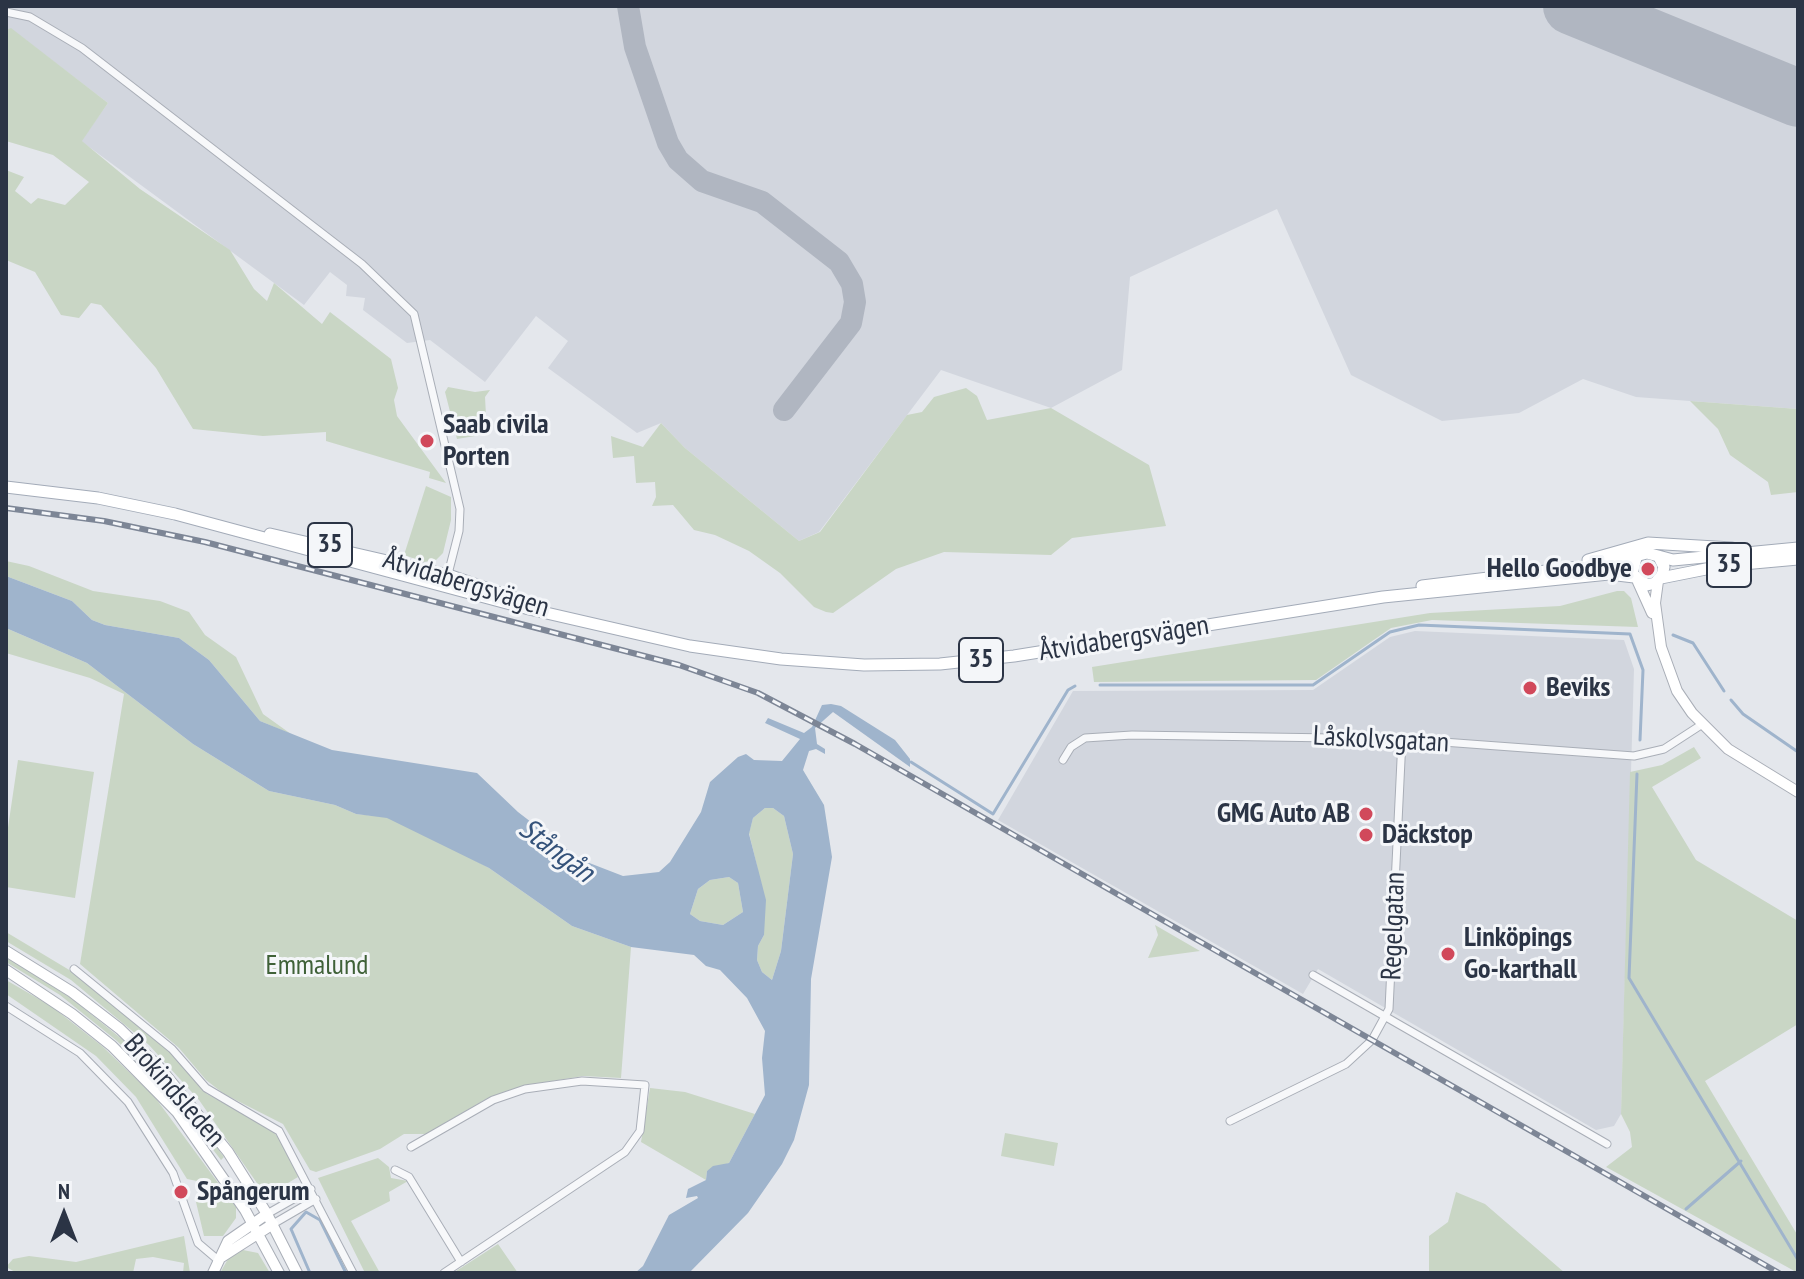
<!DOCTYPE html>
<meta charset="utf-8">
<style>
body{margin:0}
#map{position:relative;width:1804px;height:1279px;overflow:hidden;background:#e4e7ec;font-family:"PT Sans Narrow",sans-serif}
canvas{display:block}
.frame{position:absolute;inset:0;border:8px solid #2b3445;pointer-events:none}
.north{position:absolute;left:24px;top:1175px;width:80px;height:80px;-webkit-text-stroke:6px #f4f6f9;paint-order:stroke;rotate:0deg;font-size:22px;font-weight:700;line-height:32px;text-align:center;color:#2b3445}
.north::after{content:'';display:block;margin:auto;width:28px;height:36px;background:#2b3445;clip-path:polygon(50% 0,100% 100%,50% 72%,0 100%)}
</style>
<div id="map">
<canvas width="1804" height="1279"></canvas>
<div class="frame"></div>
<div class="north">N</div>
</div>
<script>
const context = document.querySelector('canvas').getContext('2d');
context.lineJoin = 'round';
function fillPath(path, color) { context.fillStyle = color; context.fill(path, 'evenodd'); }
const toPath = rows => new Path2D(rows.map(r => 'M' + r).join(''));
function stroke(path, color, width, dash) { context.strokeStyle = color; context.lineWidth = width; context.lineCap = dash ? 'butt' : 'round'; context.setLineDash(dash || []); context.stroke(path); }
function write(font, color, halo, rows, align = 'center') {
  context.font = font + ' "PT Sans Narrow",sans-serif'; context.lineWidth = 6; context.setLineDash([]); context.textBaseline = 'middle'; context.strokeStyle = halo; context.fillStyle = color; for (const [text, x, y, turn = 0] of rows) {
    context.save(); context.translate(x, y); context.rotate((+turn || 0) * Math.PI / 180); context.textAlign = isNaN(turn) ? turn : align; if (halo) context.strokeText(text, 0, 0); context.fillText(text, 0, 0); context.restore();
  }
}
fillPath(toPath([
 [6,6,1798,6,1798,409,1636,397,1583,379,1519,413,1442,421,1351,375,1277,209,1130,277,1122,370,1051,408,941,370,819,532,799,541,685,448,661,423,637,433,548,368,568,341,536,316,485,382,430,340,407,343,363,310,365,298,346,296,347,285,330,272,304,305,81,141,108,103,11,29,6,30],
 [1415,631,1624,640,1634,669,1621,1114,1614,1126,1596,1130,1318,969,1303,994,998,820,1073,691,1313,690,1390,637]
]), '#d2d6de');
fillPath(toPath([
 [11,28,108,103,82,141,140,189,230,250,254,289,267,301,274,283,322,324,330,312,391,359,398,388,394,400,397,416,446,483,429,478,430,472,326,441,326,432,263,436,193,429,156,368,101,305,91,303,79,318,61,315,35,272,6,260,6,170,24,177,15,191,31,204,38,198,65,205,89,182,53,155,6,141,6,30],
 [448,387,475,392,490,390,485,397,487,434,457,439,445,392],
 [966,388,977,396,987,420,1051,408,1149,465,1166,526,1072,538,1051,555,944,552,896,569,833,613,826,612,814,607,780,573,749,551,715,535,694,530,673,505,652,506,656,497,655,482,636,483,634,456,613,458,611,436,643,447,661,423,685,448,799,541,820,532,907,415,922,412,934,397],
 [1690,401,1798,409,1798,492,1771,495,1768,482,1730,455,1718,429],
 [426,486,451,497,451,520,443,553,436,560,424,562,404,555],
 [6,561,29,566,93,591,160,601,189,612,205,635,236,657,263,714,291,734,260,721,209,660,179,638,105,625,92,620,72,601,6,576],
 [1617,591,1624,591,1631,598,1638,627,1432,620,1391,628,1316,680,1094,682,1092,667,1430,613,1560,606],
 [6,628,87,663,193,744,269,791,335,805,356,814,387,817,421,831,489,868,572,926,631,947,621,1078,583,1076,523,1086,486,1099,426,1134,404,1134,380,1149,316,1172,310,1170,283,1124,224,1094,206,1080,179,1048,80,964,124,694,90,678,6,653],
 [1694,747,1701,758,1652,787,1696,860,1798,921,1798,1024,1705,1081,1798,1236,1798,1273,1606,1167,1632,1147,1630,1132,1621,1114,1630,772,1662,765],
 [18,760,94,772,75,898,6,887,6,841],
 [765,808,773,808,784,816,793,854,781,951,772,980,762,972,757,960,758,946,764,935,757,866,749,833,753,818],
 [729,877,738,883,743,912,723,925,700,921,690,914,698,889,710,880],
 [1155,925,1200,951,1148,958,1158,935],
 [6,932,71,971,101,994,168,1050,207,1094,269,1127,284,1144,298,1177,266,1196,199,1100,149,1045,71,980,6,941],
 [6,957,71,998,123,1040,184,1104,224,1157,221,1160,166,1089,117,1041,60,995,6,962],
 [6,980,51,1006,102,1046,154,1096,236,1207,236,1218,223,1236,204,1236,196,1202,203,1199,197,1181,187,1179,136,1097,96,1056,6,994],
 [650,1088,685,1092,755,1114,729,1163,707,1171,706,1180,641,1142],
 [1005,1133,1058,1143,1054,1166,1001,1156],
 [378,1158,389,1167,391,1178,408,1181,389,1192,390,1201,351,1221,380,1273,365,1273,318,1178],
 [1456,1192,1485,1204,1565,1273,1429,1273,1429,1236,1448,1222],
 [184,1236,190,1273,183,1273,184,1263,153,1257,136,1259,133,1273,17,1273,6,1267,13,1259,29,1256,76,1262],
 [498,1244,518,1273,453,1273,481,1255],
 [243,1250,258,1253,270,1273,220,1273,228,1259]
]), '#c9d6c5');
fillPath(toPath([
 [6,576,72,601,92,620,105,625,179,638,209,660,260,721,332,750,477,773,518,812,579,859,623,876,659,872,670,862,701,812,710,782,738,757,746,754,754,760,782,761,800,739,765,723,768,718,804,733,812,727,822,705,831,704,841,706,895,740,910,759,910,767,833,712,815,728,817,744,825,749,825,754,816,749,809,751,803,770,824,805,832,857,811,979,809,1085,794,1140,782,1164,748,1213,689,1273,635,1273,643,1266,669,1215,698,1198,697,1196,686,1198,688,1189,706,1180,707,1171,713,1166,729,1163,765,1095,762,1058,765,1031,747,998,720,970,706,966,694,955,631,947,572,926,489,868,387,818,356,814,335,805,269,791,193,744,87,663,6,628],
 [765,808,773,808,784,816,793,854,781,951,772,980,762,972,757,960,758,946,764,935,766,900,749,834,753,818],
 [729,877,738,883,743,912,723,925,700,921,690,914,698,889,710,880]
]), '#9fb4cc');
stroke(toPath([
 [1673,635,1693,643,1724,691],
 [1100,685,1313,685,1390,632,1419,625,1630,634,1643,670,1640,740],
 [1731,700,1743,714,1798,752],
 [911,762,993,814,1068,690,1075,686],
 [1637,774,1629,978,1798,1260],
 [1686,1209,1741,1161],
 [310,1273,291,1229,306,1212,320,1220,346,1273]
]), '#9fb4cc', 3);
stroke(toPath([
 [628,6,635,47,668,143,678,160,702,181,762,202,839,262,852,284,855,302,851,323,784,410]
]), '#b0b6c1', 22);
stroke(toPath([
 [1572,6,1798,98]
]), '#b0b6c1', 58);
const street = toPath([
 [6,12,30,17,82,48,362,264,414,314,460,509,459,531,447,578],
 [1063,760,1071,747,1085,738,1132,735,1402,739,1634,756,1664,749,1701,725],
 [74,969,172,1049,206,1088,279,1131,353,1273],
 [1313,975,1607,1144],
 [6,1006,80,1053,128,1102,173,1173,198,1243,218,1260],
 [1230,1121,1346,1064,1372,1040,1389,1009,1402,739],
 [411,1147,493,1100,525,1089,582,1081,645,1085,640,1131,625,1152,444,1273],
 [395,1170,409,1177,461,1262],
 [267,1214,311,1189],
 [273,1224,316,1199]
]);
const secondary = toPath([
 [1658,581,1655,603,1661,647,1677,691,1692,713,1728,749,1798,792],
 [1638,582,1652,613],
 [6,951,72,992,120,1029,160,1068,228,1152,267,1214,297,1273],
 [6,970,72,1014,112,1046,177,1112,245,1210,279,1273],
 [220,1258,273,1224],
 [213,1273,228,1241,267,1214]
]);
const primary = toPath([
 [6,487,98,498,175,514,529,609,690,646,781,659,864,665,940,664,1014,656,1383,597,1609,574,1634,577],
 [270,534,448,575,520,600],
 [1636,558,1632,574,1647,585,1655,583,1662,575,1664,567,1659,557],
 [1588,560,1648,543,1732,548],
 [1661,578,1721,566,1798,559],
 [1422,586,1604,564,1647,553,1673,560,1798,548]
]);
stroke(street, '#a9aeb7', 9);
stroke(secondary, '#a9aeb7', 12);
stroke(primary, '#a3abb8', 13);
stroke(street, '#f7f8fa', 7);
stroke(secondary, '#fff', 10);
stroke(primary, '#fff', 11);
const rail = toPath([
 [6,508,104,521,205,542,679,665,758,693,855,744,1779,1273]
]);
stroke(rail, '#7d8696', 6);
stroke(rail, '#f4f6f9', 3, [9]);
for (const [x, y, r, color] of [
 [427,441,8,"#d1495b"],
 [1648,569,8,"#d1495b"],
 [1530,688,8,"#d1495b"],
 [1366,814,8,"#d1495b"],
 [1366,835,8,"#d1495b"],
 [1448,954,8,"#d1495b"],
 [181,1192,8,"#d1495b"]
]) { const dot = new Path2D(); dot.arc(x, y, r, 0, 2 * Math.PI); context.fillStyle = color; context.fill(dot); stroke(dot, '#f4f6f9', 3); }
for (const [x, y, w] of [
 [330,545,44],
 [1729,565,44],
 [981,660,44]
]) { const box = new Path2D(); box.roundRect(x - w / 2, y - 22, w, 44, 6); context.fillStyle = '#f4f6f9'; context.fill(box); stroke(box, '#2b3445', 2); }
write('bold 26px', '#2b3445', null, [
 ["35",330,545],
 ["35",1729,565],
 ["35",981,660]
]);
write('bold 28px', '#2b3445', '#f4f6f9', [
 ["Saab civila",443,425],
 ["Porten",443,457],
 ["Hello Goodbye",1632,569,"right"],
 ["Beviks",1546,688],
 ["GMG Auto AB",1350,814,"right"],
 ["Däckstop",1382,835],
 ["Linköpings",1464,938],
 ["Go-karthall",1464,970],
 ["Spångerum",197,1192]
], 'left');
write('28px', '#2b3445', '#f4f6f9', [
 ["Åtvidabergsvägen",466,584,17],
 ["Åtvidabergsvägen",1124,639,-9],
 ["Låskolvsgatan",1381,740,3],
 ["Regelgatan",1394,926,-88],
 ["Brokindsleden",174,1091,49]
]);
write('28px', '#3f6138', '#f4f6f9', [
 ["Emmalund",317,966]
]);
write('italic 30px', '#34527a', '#f4f6f9', [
 ["Stångån",556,851,37]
]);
</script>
